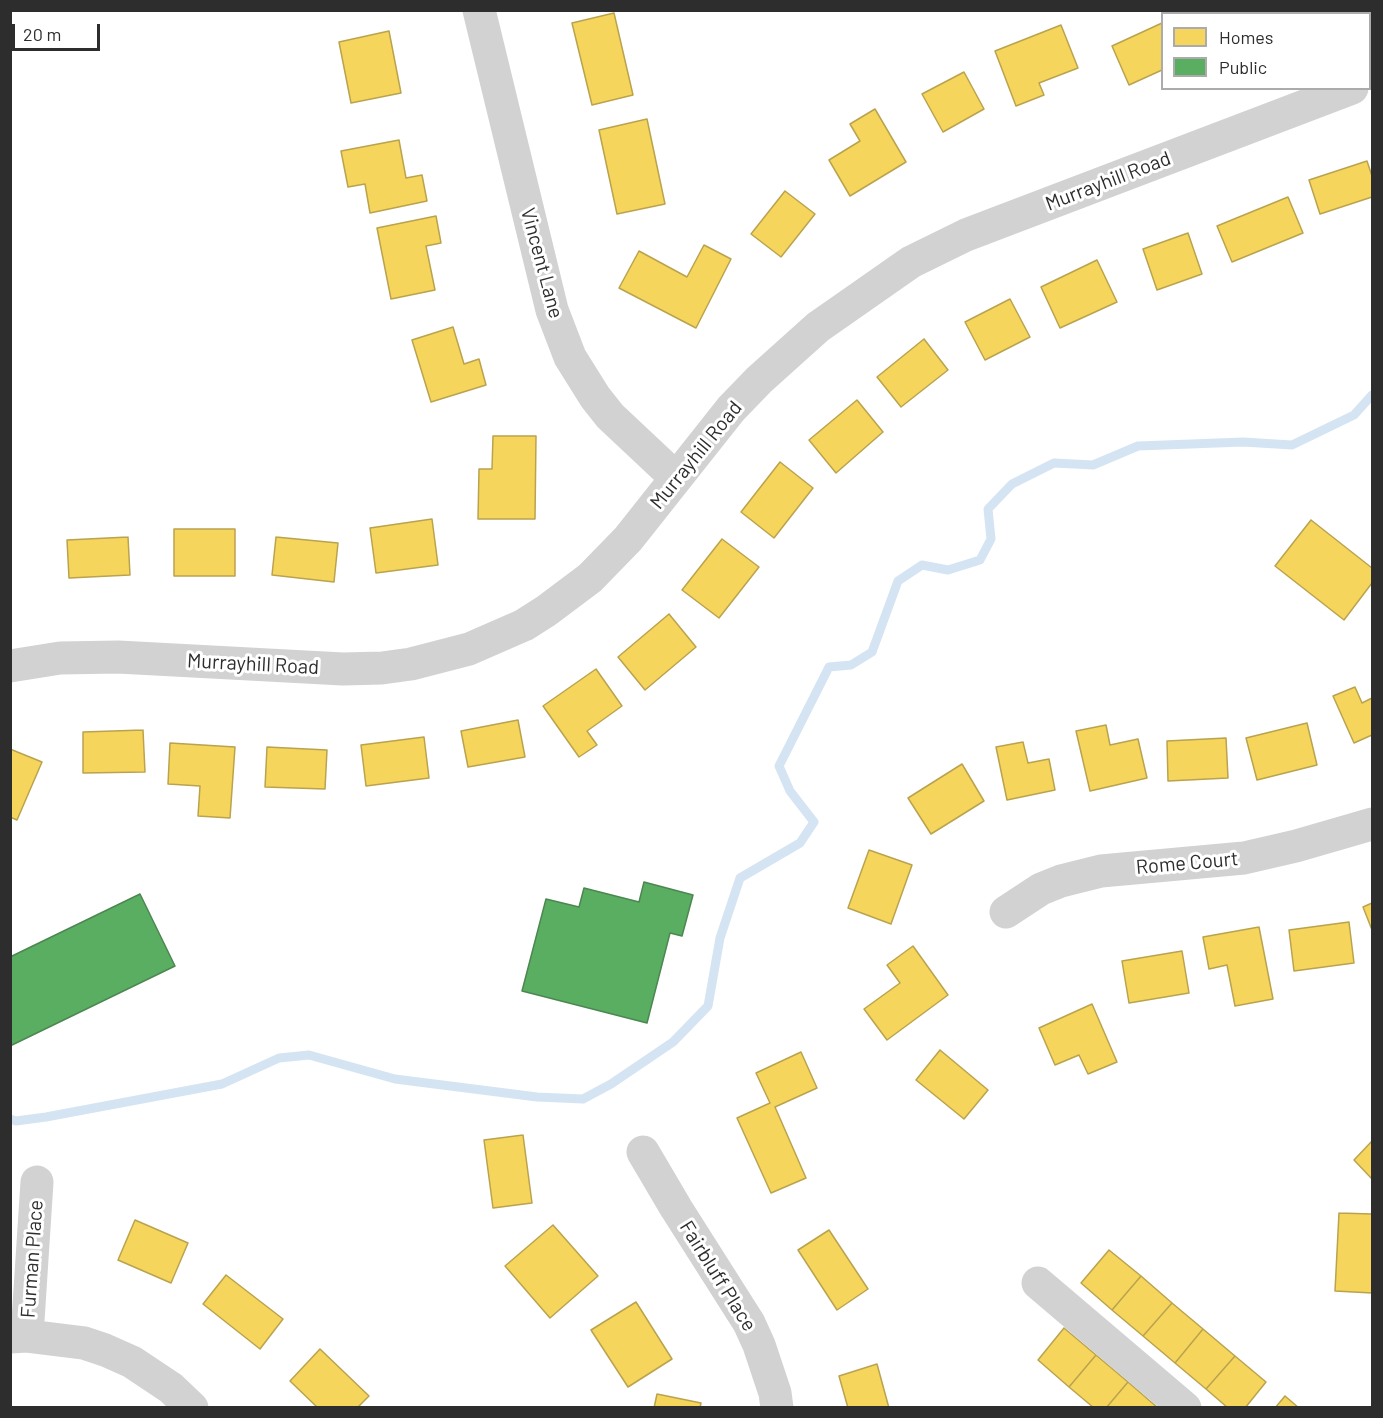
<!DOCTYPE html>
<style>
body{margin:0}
#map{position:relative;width:1383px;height:1418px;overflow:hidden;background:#fff;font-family:Barlow,sans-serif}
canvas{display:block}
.frame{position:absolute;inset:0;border:12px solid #2d2d2d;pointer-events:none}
.legend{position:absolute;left:1161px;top:12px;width:210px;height:78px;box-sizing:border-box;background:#fff;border:2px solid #ababab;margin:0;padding:8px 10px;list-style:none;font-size:18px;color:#2d2d2d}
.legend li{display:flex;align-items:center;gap:12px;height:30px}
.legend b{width:30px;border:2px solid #ababab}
.scale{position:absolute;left:12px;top:24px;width:88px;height:27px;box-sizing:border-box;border:3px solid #2d2d2d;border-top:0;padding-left:8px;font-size:18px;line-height:21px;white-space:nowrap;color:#2d2d2d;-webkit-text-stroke:4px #fff;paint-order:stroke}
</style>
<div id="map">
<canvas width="1383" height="1418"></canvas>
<div class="frame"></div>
<ul class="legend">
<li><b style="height:16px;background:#f6d55c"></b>Homes</li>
<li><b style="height:16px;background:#5aae61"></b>Public</li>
</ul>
<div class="scale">20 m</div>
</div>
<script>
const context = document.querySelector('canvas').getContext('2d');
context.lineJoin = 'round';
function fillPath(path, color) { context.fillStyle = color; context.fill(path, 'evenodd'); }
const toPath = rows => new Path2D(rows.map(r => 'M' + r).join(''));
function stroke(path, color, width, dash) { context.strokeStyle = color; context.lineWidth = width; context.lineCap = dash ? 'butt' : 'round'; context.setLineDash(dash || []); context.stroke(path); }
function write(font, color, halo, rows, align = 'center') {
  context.font = font + ' Barlow,sans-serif'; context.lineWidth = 6; context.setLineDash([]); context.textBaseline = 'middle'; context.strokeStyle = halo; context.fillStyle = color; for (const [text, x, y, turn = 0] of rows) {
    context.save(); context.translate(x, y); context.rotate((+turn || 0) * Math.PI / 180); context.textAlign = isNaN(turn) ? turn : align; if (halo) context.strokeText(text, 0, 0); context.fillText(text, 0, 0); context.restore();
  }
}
const homes = toPath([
 [1211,10,1307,10,1309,14,1212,14,1211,10],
 [614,13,633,95,592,105,572,23,614,13],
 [1162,23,1162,70,1129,85,1112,46,1162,23],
 [1061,25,1078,68,1039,83,1044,95,1016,106,995,51,1061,25],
 [389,31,401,93,351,103,339,42,389,31],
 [964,72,984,109,943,132,922,94,964,72],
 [875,109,906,162,850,196,829,160,860,141,850,124,875,109],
 [647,119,665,204,617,214,599,130,647,119],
 [399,140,406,178,422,175,427,201,370,213,365,184,348,187,341,151,399,140],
 [1367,161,1372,176,1372,197,1320,214,1309,180,1367,161],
 [785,191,815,214,781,257,751,234,785,191],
 [1288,197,1303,233,1232,262,1217,226,1288,197],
 [436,216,441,243,426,246,435,290,391,299,377,228,436,216],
 [1188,233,1202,274,1157,290,1143,249,1188,233],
 [704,245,731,259,696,328,619,288,639,251,687,277,704,245],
 [1097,260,1117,302,1060,328,1041,287,1097,260],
 [1010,299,1030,337,985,360,965,322,1010,299],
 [453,327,464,364,479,359,486,385,431,402,412,340,453,327],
 [924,339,948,370,901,407,877,377,924,339],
 [857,400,883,432,836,473,809,440,857,400],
 [493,436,536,436,535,519,478,519,479,469,492,469,493,436],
 [780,462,813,488,774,538,741,512,780,462],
 [432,519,438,565,376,573,370,528,432,519],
 [1311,520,1372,568,1372,583,1344,620,1275,566,1311,520],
 [174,529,235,529,235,576,174,576,174,529],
 [128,537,130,575,69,578,67,540,128,537],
 [276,537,338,543,334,582,272,575,276,537],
 [722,539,759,567,719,618,682,590,722,539],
 [669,614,696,647,645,690,618,657,669,614],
 [596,669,622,706,587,731,597,745,579,757,543,706,596,669],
 [1355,687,1362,703,1372,698,1372,735,1354,743,1333,696,1355,687],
 [518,720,525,757,468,767,461,731,518,720],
 [1307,723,1317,765,1257,780,1246,738,1307,723],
 [1106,725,1110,745,1138,739,1147,778,1090,791,1076,731,1106,725],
 [143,730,145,772,83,773,83,732,143,730],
 [424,737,429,778,366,786,361,745,424,737],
 [1226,738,1228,778,1168,781,1167,741,1226,738],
 [1023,742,1028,763,1049,759,1055,790,1007,800,996,747,1023,742],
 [170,743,235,747,230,818,198,816,200,786,168,784,170,743],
 [267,747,327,750,325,789,265,787,267,747],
 [10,749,42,762,17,820,10,817,10,749],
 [962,764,984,801,931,834,908,798,962,764],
 [869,850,912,865,891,924,848,908,869,850],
 [1372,903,1372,930,1363,907,1372,903],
 [1349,922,1354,963,1294,971,1289,930,1349,922],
 [1259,927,1273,999,1235,1006,1227,965,1209,969,1203,937,1259,927],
 [913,946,948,995,887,1040,864,1009,900,983,887,965,913,946],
 [1182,951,1189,993,1129,1003,1122,961,1182,951],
 [1092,1004,1117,1062,1088,1074,1079,1055,1055,1065,1039,1028,1092,1004],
 [940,1050,988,1090,964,1119,916,1080,940,1050],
 [801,1052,817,1088,775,1107,806,1178,771,1193,737,1118,770,1103,756,1073,801,1052],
 [523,1135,532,1203,493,1208,484,1140,523,1135],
 [1372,1141,1372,1179,1354,1160,1372,1141],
 [1339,1213,1372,1214,1372,1293,1335,1291,1339,1213],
 [135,1220,188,1243,171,1283,118,1260,135,1220],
 [553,1225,598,1276,550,1318,505,1266,553,1225],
 [829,1230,868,1289,837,1310,798,1250,829,1230],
 [1109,1250,1141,1276,1112,1310,1081,1283,1109,1250],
 [226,1275,283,1319,260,1349,203,1304,226,1275],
 [1141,1276,1172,1303,1143,1336,1112,1310,1141,1276],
 [636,1302,672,1359,628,1387,591,1330,636,1302],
 [1172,1303,1203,1329,1175,1363,1143,1336,1172,1303],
 [1064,1328,1096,1355,1069,1387,1038,1360,1064,1328],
 [1203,1329,1235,1356,1206,1389,1175,1363,1203,1329],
 [320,1349,369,1396,357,1408,318,1408,290,1381,320,1349],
 [1096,1355,1128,1382,1106,1408,1094,1408,1069,1387,1096,1355],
 [1235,1356,1266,1382,1245,1408,1228,1408,1206,1389,1235,1356],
 [877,1364,889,1408,848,1408,839,1376,877,1364],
 [1128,1382,1158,1408,1106,1408,1128,1382],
 [657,1394,701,1403,700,1408,654,1408,657,1394],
 [1285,1396,1299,1408,1275,1408,1285,1396]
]);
fillPath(homes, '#f6d55c');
stroke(homes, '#baa34e', 1.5);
const public = toPath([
 [644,882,693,895,682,936,670,933,647,1023,522,991,546,899,579,907,584,888,639,902,644,882],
 [140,894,175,966,10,1046,10,957,140,894]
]);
fillPath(public, '#5aae61');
stroke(public, '#4c8751', 1.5);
stroke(toPath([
 [10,1119,16,1121,46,1117,222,1084,279,1058,309,1055,395,1079,537,1097,583,1099,611,1084,673,1042,708,1006,720,938,740,878,800,843,814,822,790,791,779,766,829,667,851,665,872,652,898,581,922,565,948,570,980,560,991,539,988,509,1012,484,1054,463,1093,465,1138,446,1243,442,1292,445,1354,415,1372,395]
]), '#d5e4f3', 9);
stroke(toPath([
 [479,10,552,310,570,357,595,397,610,416,676,478],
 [10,666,60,658,118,657,343,669,382,668,411,664,469,649,524,625,546,611,590,578,628,539,731,409,759,380,818,327,911,262,966,235,1352,88],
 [1006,912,1041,889,1061,881,1101,871,1244,858,1296,846,1372,824],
 [643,1152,676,1208,749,1323,759,1345,775,1393,777,1408],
 [1038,1283,1185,1408],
 [27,1336,37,1182],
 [10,1337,27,1336,84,1343,105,1350,132,1362,171,1388,192,1408]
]), '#d2d2d2', 33);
write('20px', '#2d2d2d', '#fff', [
 ["Murrayhill Road",1108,181,-21],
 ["Vincent Lane",542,263,75],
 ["Murrayhill Road",696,455,-51],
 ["Murrayhill Road",253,664,3],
 ["Rome Court",1187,863,-5],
 ["Furman Place",32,1259,-86],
 ["Fairbluff Place",718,1276,58]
]);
</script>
